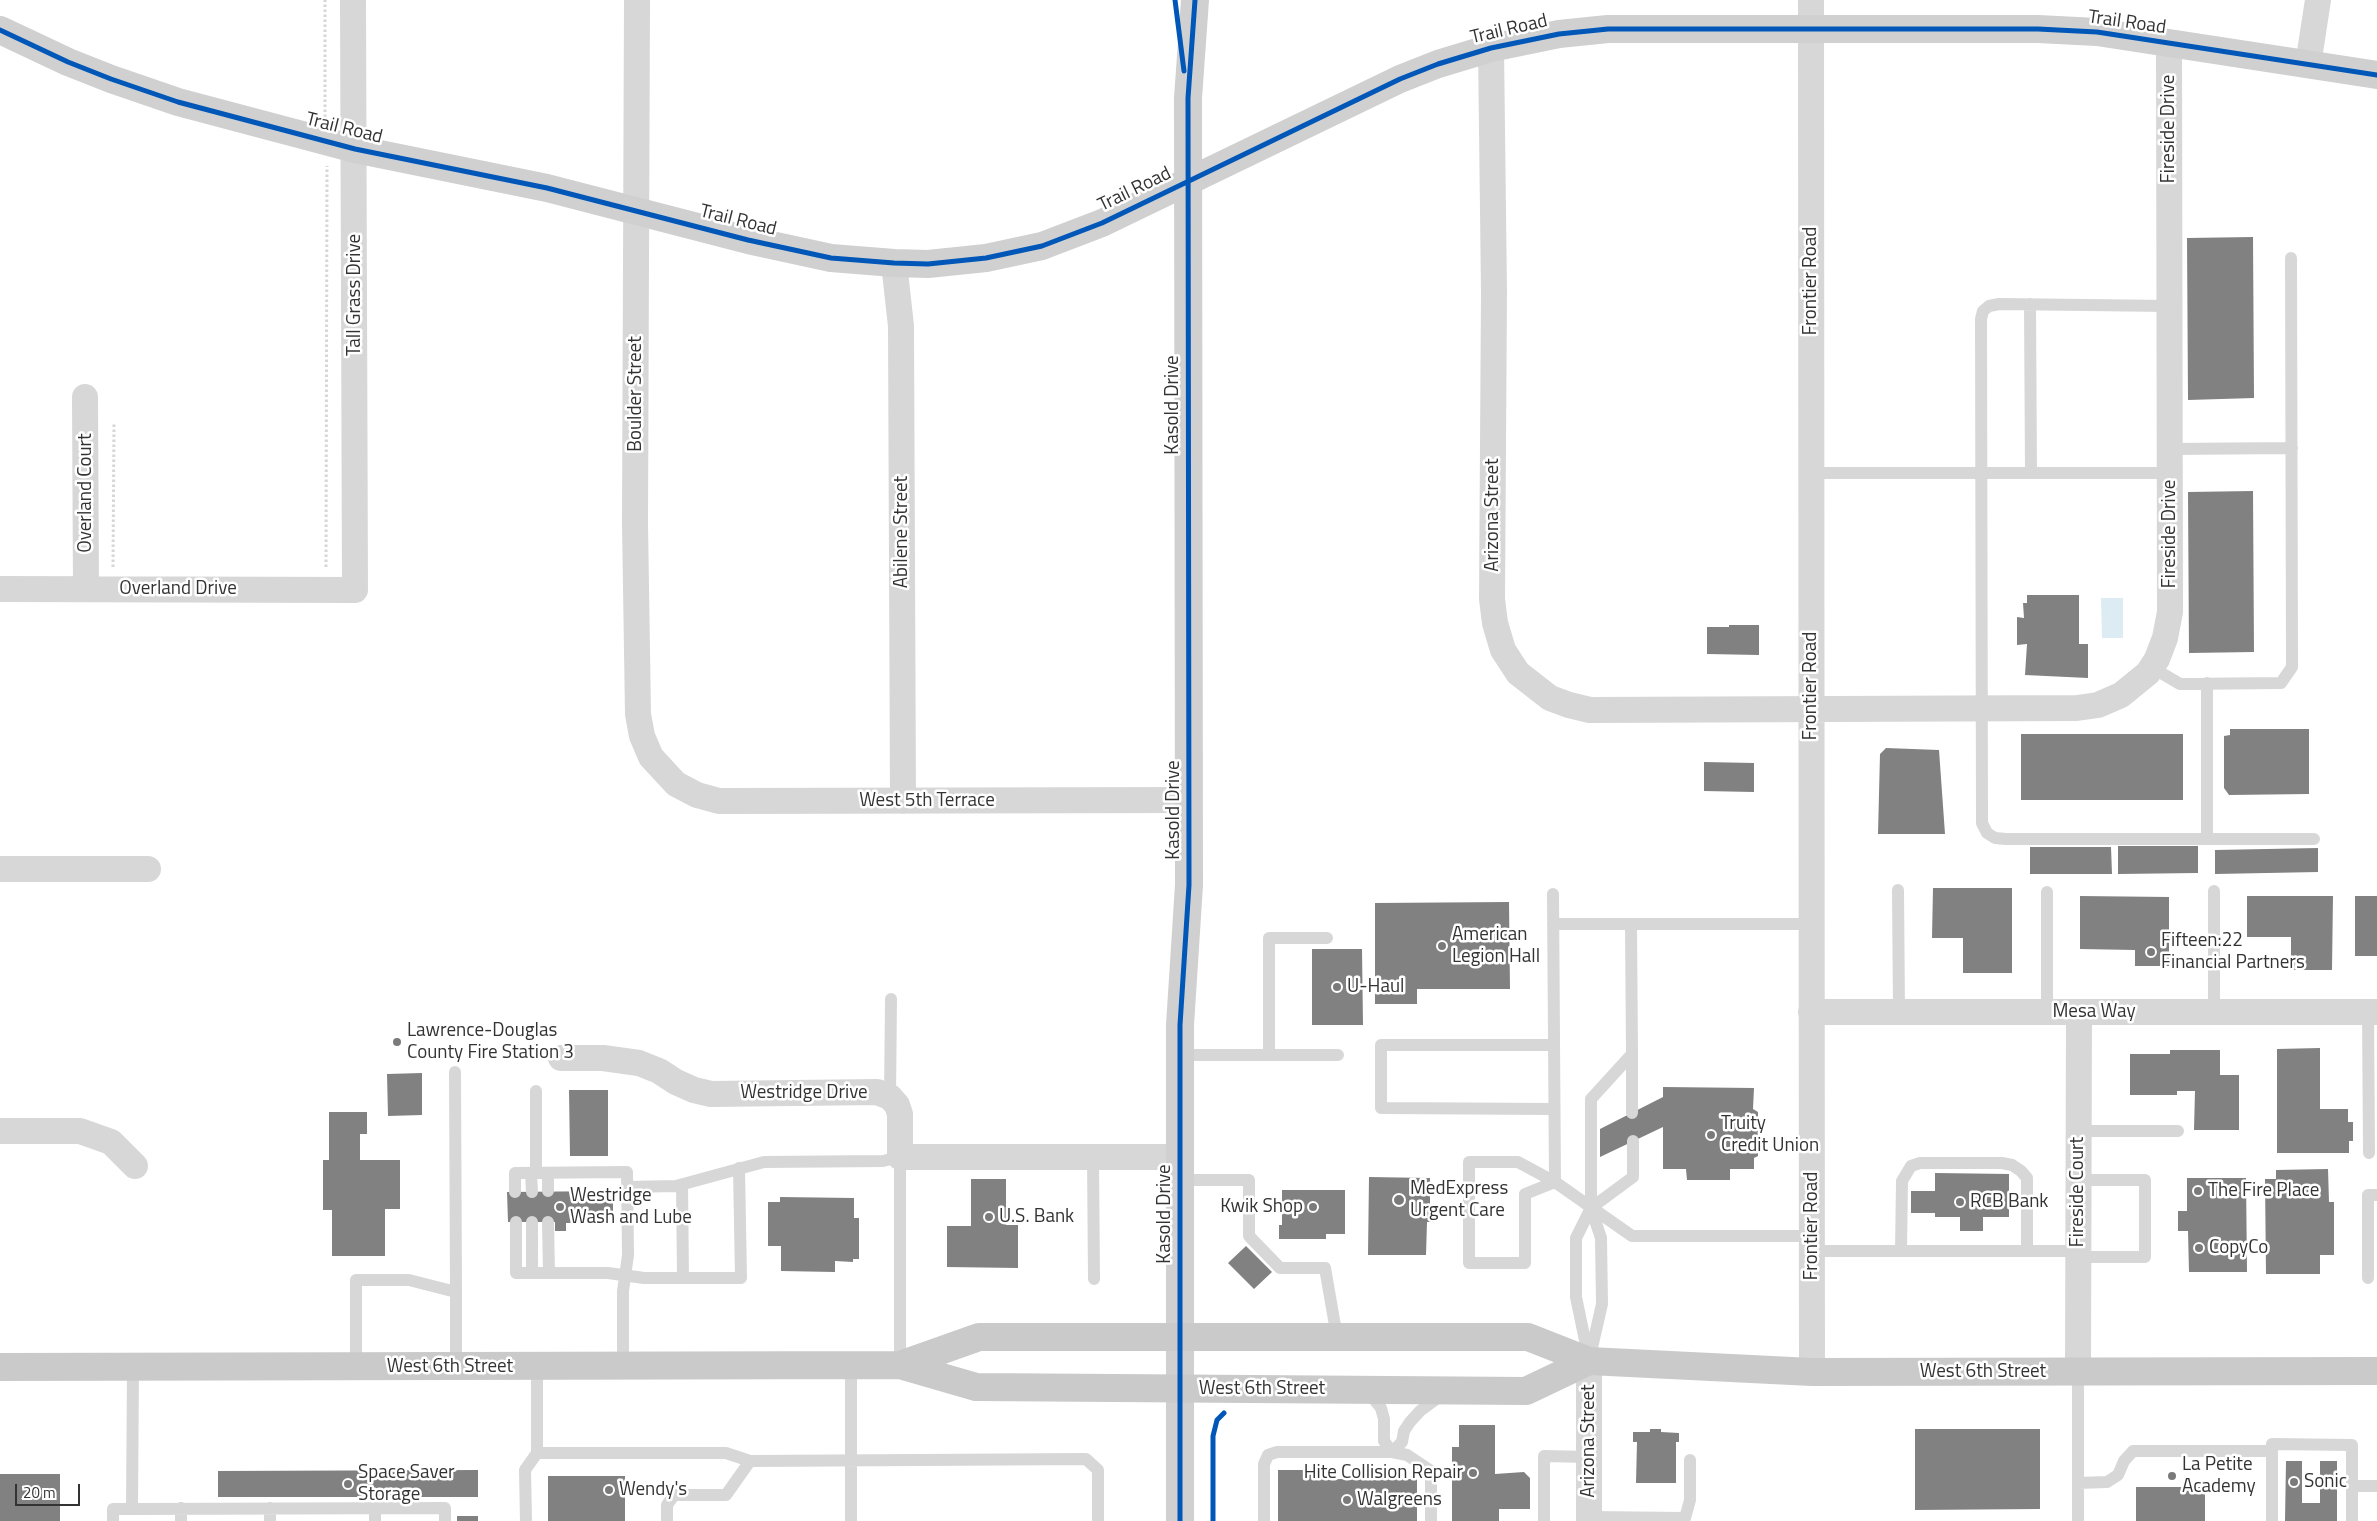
<!DOCTYPE html>
<style>
body{margin:0}
#map{position:relative;width:2377px;height:1521px;overflow:hidden;background:#fff;font-family:"Titillium Web",sans-serif}
canvas{display:block}
.scale{position:absolute;left:15px;top:1484px;width:65px;height:22px;box-sizing:border-box;border:2px solid #333;border-top:0;padding-left:6px;font-size:15px;line-height:18px;white-space:nowrap;color:#333;-webkit-text-stroke:4px #fff;paint-order:stroke}
</style>
<div id="map">
<canvas width="2377" height="1521"></canvas>
<div class="scale">20 m</div>
</div>
<script>
const context = document.querySelector('canvas').getContext('2d');
context.lineJoin = 'round';
function fillPath(path, color) { context.fillStyle = color; context.fill(path, 'evenodd'); }
const toPath = rows => new Path2D(rows.map(r => 'M' + r).join(''));
function stroke(path, color, width, dash) { context.strokeStyle = color; context.lineWidth = width; context.lineCap = dash ? 'butt' : 'round'; context.setLineDash(dash || []); context.stroke(path); }
function write(font, color, halo, rows, align = 'center') {
  context.font = font + ' "Titillium Web",sans-serif'; context.lineWidth = 5; context.setLineDash([]); context.textBaseline = 'middle'; context.strokeStyle = halo; context.fillStyle = color; for (const [text, x, y, turn = 0] of rows) {
    context.save(); context.translate(x, y); context.rotate((+turn || 0) * Math.PI / 180); context.textAlign = isNaN(turn) ? turn : align; if (halo) context.strokeText(text, 0, 0); context.fillText(text, 0, 0); context.restore();
  }
}
fillPath(toPath([
 [2101,598,2123,598,2123,638,2102,638]
]), '#ddebf3');
fillPath(toPath([
 [2253,237,2254,398,2188,400,2187,238],
 [2253,491,2254,652,2189,653,2188,492],
 [2027,595,2079,595,2079,644,2088,644,2088,678,2025,675,2027,644,2017,645,2017,617,2024,618,2023,603,2027,603],
 [1729,625,1759,625,1759,655,1707,654,1707,627,1729,627],
 [2230,729,2309,729,2309,794,2229,795,2224,788,2224,736,2230,735],
 [2021,734,2183,734,2183,800,2021,800],
 [1886,748,1939,750,1945,834,1878,834,1880,754],
 [1704,762,1754,763,1754,792,1704,791],
 [2118,846,2198,846,2198,873,2118,874],
 [2030,847,2111,847,2112,874,2030,874],
 [2318,848,2318,872,2215,874,2215,850],
 [1933,888,2012,888,2012,973,1963,973,1963,938,1932,938],
 [2080,896,2169,897,2169,966,2135,966,2135,950,2080,949],
 [2247,896,2333,896,2332,970,2291,970,2291,937,2247,937],
 [2355,896,2377,896,2377,956,2355,956],
 [1509,902,1510,989,1417,989,1417,1004,1375,1004,1375,903],
 [1312,949,1362,949,1363,1025,1312,1025],
 [2320,1048,2320,1109,2348,1109,2348,1122,2353,1122,2353,1141,2349,1141,2349,1153,2277,1153,2277,1049],
 [2170,1050,2220,1050,2220,1075,2239,1075,2239,1130,2194,1130,2195,1091,2177,1091,2177,1095,2130,1095,2130,1054,2170,1054],
 [422,1073,422,1115,388,1116,387,1074],
 [1663,1087,1754,1088,1753,1109,1758,1112,1758,1156,1754,1158,1754,1169,1730,1169,1730,1180,1687,1180,1686,1169,1663,1169,1663,1127,1600,1157,1600,1129,1663,1097],
 [569,1090,608,1090,608,1156,570,1156],
 [329,1112,367,1112,367,1134,360,1134,360,1160,400,1160,400,1209,385,1209,385,1256,332,1256,332,1210,323,1210,323,1160,329,1160],
 [2328,1169,2329,1202,2334,1202,2334,1255,2320,1255,2320,1274,2266,1274,2265,1179,2276,1179,2276,1170],
 [1935,1173,2009,1174,2009,1217,1983,1217,1983,1231,1960,1231,1960,1217,1935,1217,1935,1213,1911,1213,1911,1191,1935,1191],
 [1369,1177,1430,1178,1430,1222,1427,1222,1426,1255,1368,1255],
 [2187,1178,2246,1178,2247,1272,2189,1272,2188,1231,2178,1231,2178,1211,2187,1211],
 [971,1179,1006,1179,1006,1225,1018,1225,1018,1268,947,1267,947,1226,971,1226],
 [1282,1190,1345,1190,1345,1234,1326,1234,1326,1239,1279,1239,1279,1225,1282,1225],
 [613,1191,613,1223,566,1223,566,1231,555,1231,555,1222,508,1222,507,1192],
 [780,1197,854,1198,854,1218,859,1218,859,1259,853,1259,853,1262,835,1261,835,1272,781,1271,781,1246,768,1246,768,1202,780,1202],
 [1246,1246,1272,1272,1254,1289,1228,1263],
 [1459,1425,1495,1425,1495,1474,1524,1472,1530,1478,1530,1509,1499,1509,1499,1521,1452,1521,1452,1447,1459,1447],
 [1650,1429,1661,1429,1661,1432,1679,1433,1679,1442,1676,1442,1676,1483,1636,1483,1637,1442,1633,1442,1633,1432,1650,1432],
 [1915,1429,2040,1429,2040,1509,1915,1510],
 [2286,1461,2302,1461,2302,1503,2320,1503,2320,1461,2337,1461,2337,1521,2285,1521],
 [478,1470,478,1497,218,1497,218,1471],
 [1278,1470,1315,1470,1315,1479,1417,1479,1417,1521,1278,1521],
 [0,1474,60,1474,60,1521,0,1521],
 [548,1476,625,1476,625,1521,548,1521],
 [2136,1487,2205,1487,2205,1521,2136,1521],
 [457,1516,478,1516,478,1521,457,1521]
]), '#818181');
stroke(toPath([
 [325,117,325,0],
 [113,567,114,423],
 [326,567,327,166]
]), '#d6d6d6', 3, [2.5, 2.5]);
stroke(toPath([
 [2030,304,2031,473],
 [2170,306,1999,304,1989,306,1983,311,1981,319,1982,823,1987,833,1995,838,2006,839,2314,839],
 [2170,449,2292,448],
 [1811,473,2170,473],
 [2151,667,2180,684,2281,683,2292,667,2291,258],
 [2207,683,2207,839],
 [1898,890,1899,1012],
 [2214,891,2214,1012],
 [2047,892,2047,1012],
 [1553,894,1555,1182,1525,1194,1525,1263,1469,1263,1469,1162,1518,1162,1555,1182,1632,1236,1812,1236],
 [1553,924,1811,924],
 [2368,1012,2369,1153],
 [1554,1045,1381,1045,1381,1108,1554,1109],
 [1632,1054,1632,1113],
 [1180,1055,1338,1055],
 [1269,1055,1269,938,1327,938],
 [455,1072,456,1292],
 [536,1091,536,1173],
 [890,1097,891,999],
 [2079,1131,2178,1131],
 [1093,1157,1094,1279],
 [531,1173,532,1192],
 [548,1173,548,1191],
 [1180,1180,1249,1180,1249,1236,1280,1268,1325,1268,1337,1337],
 [682,1185,683,1278],
 [627,1187,676,1186,764,1162,883,1161,900,1157,900,1365],
 [515,1192,515,1173,627,1172,628,1255,623,1291,623,1367],
 [516,1222,516,1273,608,1273,644,1278,741,1278,739,1168],
 [532,1222,532,1273],
 [548,1222,549,1273],
 [1812,1251,2078,1251],
 [1901,1251,1902,1181,1911,1166,1920,1163,2002,1163,2012,1165,2021,1171,2027,1178,2027,1251],
 [2078,1257,2145,1257,2145,1180,2079,1180],
 [2368,1278,2368,1195,2377,1195],
 [1588,1355,1576,1297,1576,1238,1591,1208,1633,1177,1633,1141],
 [1589,1361,1602,1304,1601,1238,1591,1208,1591,1099,1632,1054,1631,924],
 [851,1366,851,1521],
 [356,1367,356,1280,409,1280,456,1292,456,1367],
 [537,1367,537,1453,726,1453,750,1461],
 [2078,1372,2078,1521],
 [1368,1392,1381,1408,1384,1419,1384,1441,1392,1452],
 [1392,1452,1402,1442,1404,1431,1410,1422,1420,1411,1443,1394],
 [2078,1483,2107,1482,2118,1475,2124,1461,2133,1451,2272,1451],
 [2352,1486,2377,1486],
 [181,1508,181,1521],
 [270,1508,270,1521],
 [375,1508,375,1521],
 [132,1509,445,1508,445,1521],
 [1589,1517,1685,1518,1690,1500,1690,1460],
 [113,1521,113,1509,132,1509,133,1367],
 [526,1521,525,1470,537,1453],
 [667,1521,667,1505,674,1495,726,1495,750,1461,1086,1459,1098,1470,1098,1521],
 [1264,1521,1264,1464,1268,1455,1277,1452,1392,1452,1407,1455,1431,1471,1431,1521],
 [1544,1521,1544,1456,1589,1457],
 [2272,1521,2272,1444,2352,1445,2352,1521]
]), '#d7d7d7', 12);
stroke(toPath([
 [637,0,635,523,638,714,642,736,651,757,676,784,697,795,719,801,1189,800],
 [1811,0,1812,1372],
 [1491,48,1494,292,1492,599,1495,623,1503,650,1518,673,1550,698,1569,705,1590,710,2077,708,2098,705,2121,695,2148,673,2157,659,2165,638,2170,612,2169,43],
 [2308,65,2318,0],
 [894,263,901,326,903,801],
 [85,397,86,588],
 [0,589,355,590,353,0],
 [0,869,148,869],
 [1811,1012,2377,1012],
 [561,1058,603,1058,639,1063,659,1071,676,1082,694,1090,711,1094,877,1092,890,1097,897,1105,900,1114,900,1157,1180,1157],
 [0,1131,80,1131,111,1142,135,1166],
 [1589,1361,1589,1521],
 [2078,1372,2079,1012]
]), '#d7d7d7', 26);
stroke(toPath([
 [0,30,68,62,111,79,178,102,355,149,547,188,748,240,831,258,894,263,928,264,986,258,1042,246,1102,223,1400,79,1438,64,1491,48,1559,34,1608,29,2038,29,2097,32,2377,75],
 [1180,1521,1180,1025,1189,885,1188,98,1195,0]
]), '#d0d0d0', 28);
stroke(toPath([
 [900,1365,979,1337,1528,1337,1589,1361,1812,1372,2377,1371],
 [0,1367,900,1365,976,1387,1526,1391,1589,1361]
]), '#cacaca', 28);
stroke(toPath([
 [1175,0,1184,71],
 [0,30,68,62,111,79,178,102,355,149,547,188,748,240,831,258,894,263,928,264,986,258,1042,246,1102,223,1400,79,1438,64,1491,48,1559,34,1608,29,2038,29,2097,32,2377,75],
 [1180,1521,1180,1025,1189,885,1188,98,1195,0],
 [1213,1521,1213,1436,1217,1420,1224,1413]
]), '#0057b8', 5);
for (const [x, y, r, color] of [
 [1442,946,5,"#7a7a7a"],
 [2151,952,5,"#7a7a7a"],
 [1337,987,5,"#7a7a7a"],
 [397,1042,5,"#7a7a7a"],
 [1711,1135,5,"#7a7a7a"],
 [2198,1191,5,"#7a7a7a"],
 [1399,1200,6,"#7a7a7a"],
 [1960,1202,5,"#7a7a7a"],
 [560,1207,5,"#7a7a7a"],
 [1313,1207,5,"#7a7a7a"],
 [989,1217,5,"#7a7a7a"],
 [2199,1248,5,"#7a7a7a"],
 [1473,1473,5,"#7a7a7a"],
 [2172,1476,5,"#7a7a7a"],
 [2294,1482,5,"#7a7a7a"],
 [348,1484,5,"#7a7a7a"],
 [609,1490,5,"#7a7a7a"],
 [1347,1500,5,"#7a7a7a"]
]) { const dot = new Path2D(); dot.arc(x, y, r, 0, 2 * Math.PI); context.fillStyle = color; context.fill(dot); stroke(dot, '#fff', 2); }
write('19px', '#333', '#fff', [
 ["Trail Road",2127,23,8],
 ["Trail Road",1509,30,-13],
 ["Trail Road",344,129,14],
 ["Fireside Drive",2169,129,-90],
 ["Trail Road",1135,190,-26],
 ["Trail Road",738,221,14],
 ["Frontier Road",1811,281,-90],
 ["Tall Grass Drive",355,295,-90],
 ["Boulder Street",636,394,-90],
 ["Kasold Drive",1173,405,-90],
 ["Overland Court",86,493,-90],
 ["Arizona Street",1493,515,-90],
 ["Abilene Street",902,532,-90],
 ["Fireside Drive",2170,534,-90],
 ["Overland Drive",178,589],
 ["Frontier Road",1811,686,-90],
 ["West 5th Terrace",927,801],
 ["Kasold Drive",1174,810,-90],
 ["Mesa Way",2094,1012],
 ["Westridge Drive",804,1093],
 ["Fireside Court",2078,1192,-90],
 ["Kasold Drive",1165,1214,-90],
 ["Frontier Road",1812,1226,-90],
 ["West 6th Street",450,1367],
 ["West 6th Street",1983,1372],
 ["West 6th Street",1262,1389],
 ["Arizona Street",1589,1441,-90]
]);
write('19px', '#333', '#fff', [
 ["American",1452,935],
 ["Legion Hall",1452,957],
 ["Fifteen:22",2161,941],
 ["Financial Partners",2161,963],
 ["U-Haul",1347,987],
 ["Lawrence-Douglas",407,1031],
 ["County Fire Station 3",407,1053],
 ["Truity",1721,1124],
 ["Credit Union",1721,1146],
 ["MedExpress",1410,1189],
 ["Urgent Care",1410,1211],
 ["The Fire Place",2208,1191],
 ["Westridge",570,1196],
 ["Wash and Lube",570,1218],
 ["RCB Bank",1970,1202],
 ["Kwik Shop",1303,1207,"right"],
 ["U.S. Bank",999,1217],
 ["CopyCo",2209,1248],
 ["La Petite",2182,1465],
 ["Academy",2182,1487],
 ["Space Saver",358,1473],
 ["Storage",358,1495],
 ["Hite Collision Repair",1463,1473,"right"],
 ["Sonic",2304,1482],
 ["Wendy's",619,1490],
 ["Walgreens",1357,1500]
], 'left');
</script>
